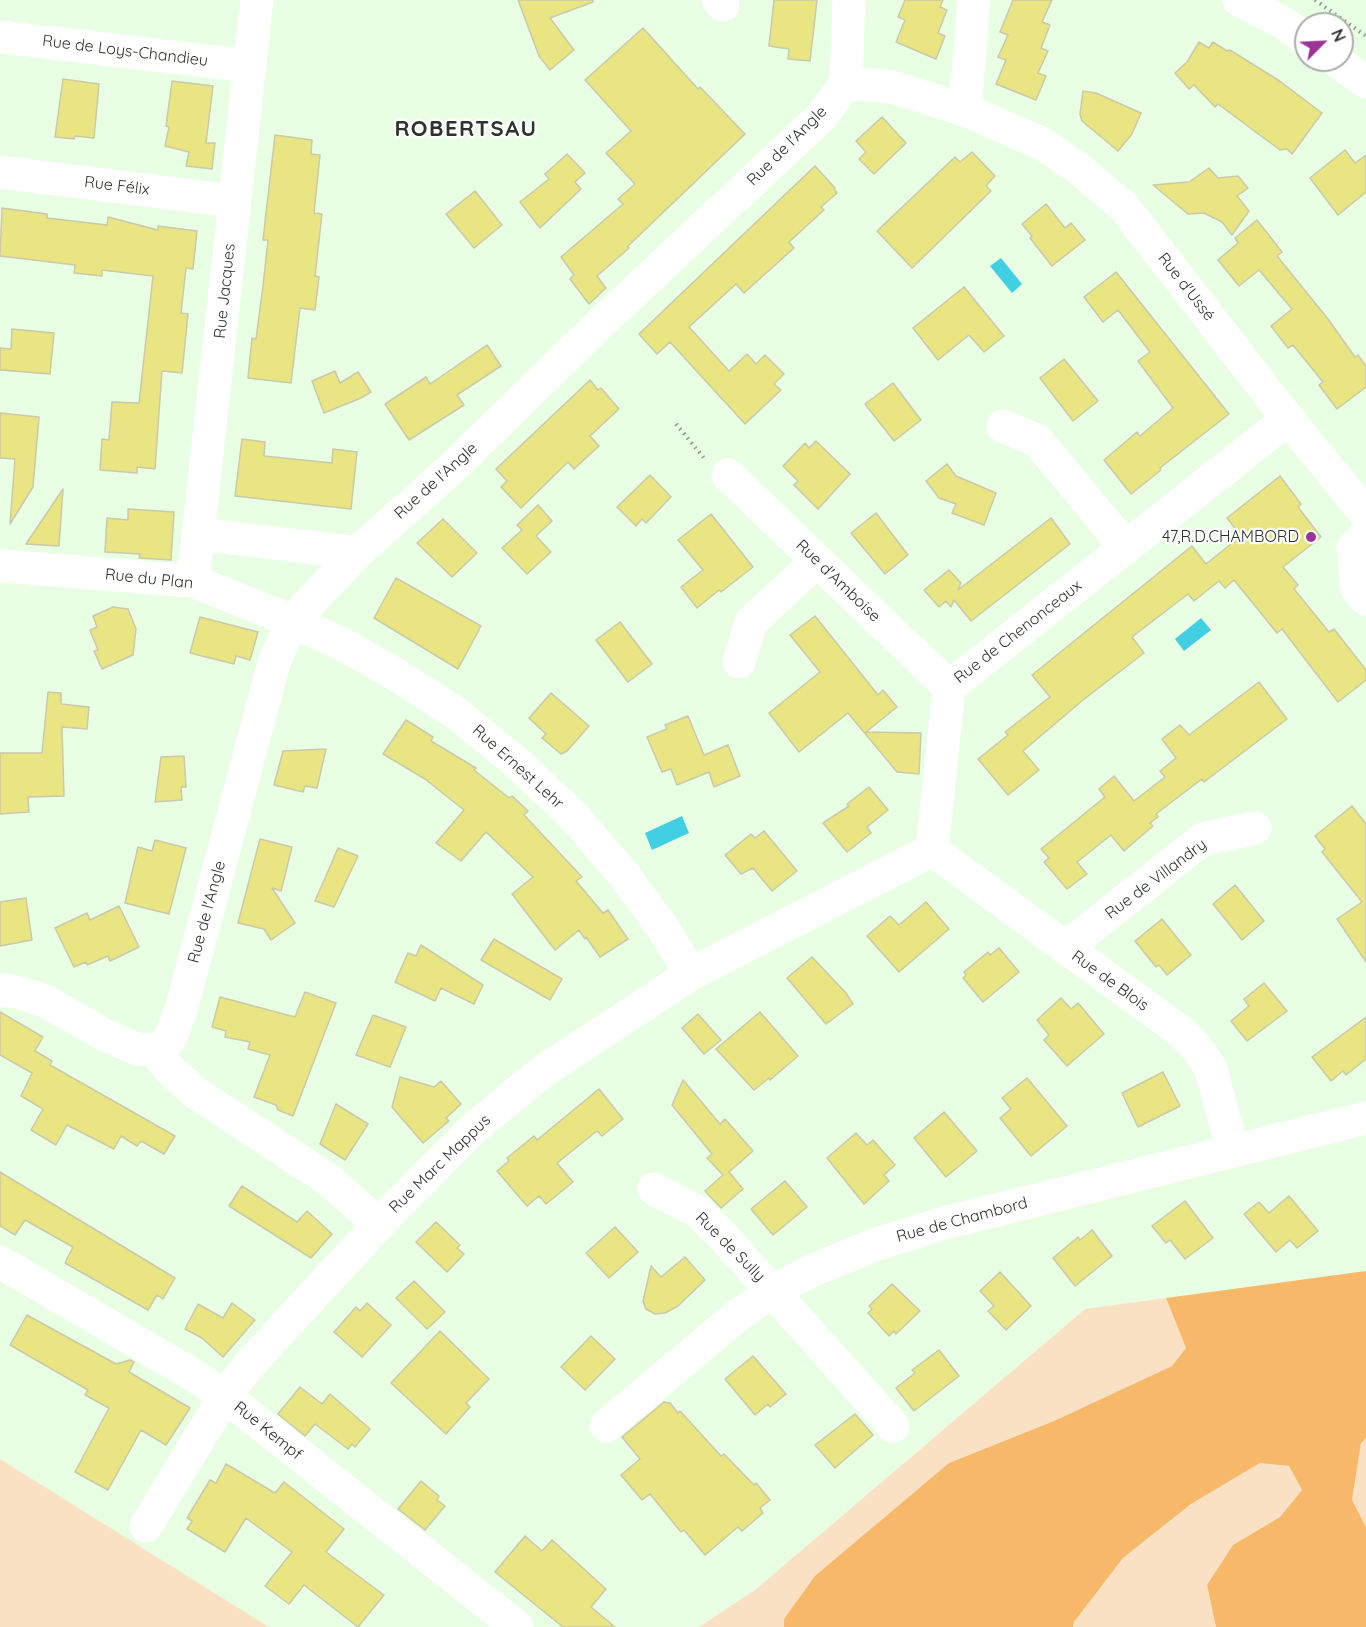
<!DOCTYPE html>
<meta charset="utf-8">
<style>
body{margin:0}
#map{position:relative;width:1366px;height:1627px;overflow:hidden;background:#e8ffe4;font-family:Quicksand,sans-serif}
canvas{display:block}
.north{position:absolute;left:1294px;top:12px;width:60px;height:60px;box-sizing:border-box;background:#fff;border:2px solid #abaeaa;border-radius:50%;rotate:66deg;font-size:16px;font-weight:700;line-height:24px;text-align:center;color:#2c352b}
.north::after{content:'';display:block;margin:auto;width:21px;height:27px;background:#9c3396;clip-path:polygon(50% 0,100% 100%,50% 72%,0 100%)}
</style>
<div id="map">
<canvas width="1366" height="1627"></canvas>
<div class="north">N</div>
</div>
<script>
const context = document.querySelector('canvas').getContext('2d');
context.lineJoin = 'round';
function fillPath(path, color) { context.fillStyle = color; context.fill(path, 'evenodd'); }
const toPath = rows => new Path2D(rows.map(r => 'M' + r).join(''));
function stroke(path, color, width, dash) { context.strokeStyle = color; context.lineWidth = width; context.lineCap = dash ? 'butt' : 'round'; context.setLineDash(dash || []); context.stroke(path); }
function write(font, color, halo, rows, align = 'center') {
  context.font = font + ' Quicksand,sans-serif'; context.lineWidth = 4.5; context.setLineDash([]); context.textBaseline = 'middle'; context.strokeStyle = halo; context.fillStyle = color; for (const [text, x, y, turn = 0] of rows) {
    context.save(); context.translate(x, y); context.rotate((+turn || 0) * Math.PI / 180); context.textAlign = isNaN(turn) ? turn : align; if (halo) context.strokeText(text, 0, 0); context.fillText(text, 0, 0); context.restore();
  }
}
fillPath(toPath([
 [1166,1298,1186,1348,1172,1366,1054,1421,949,1463,784,1618,784,1627,699,1627,755,1590,1085,1309],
 [1366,1438,1366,1527,1352,1500,1361,1443],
 [0,1459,269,1627,0,1627],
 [1260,1463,1289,1466,1302,1490,1280,1517,1233,1545,1207,1585,1216,1627,1073,1627,1074,1622,1123,1558,1191,1504]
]), '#fae1c3');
fillPath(toPath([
 [1366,1271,1366,1438,1361,1443,1352,1500,1366,1527,1366,1627,1216,1627,1207,1585,1233,1545,1280,1517,1302,1490,1289,1466,1260,1463,1191,1504,1123,1558,1074,1622,1073,1627,784,1627,784,1619,815,1576,949,1463,1054,1421,1172,1366,1186,1348,1166,1298]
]), '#f7b969');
fillPath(toPath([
 [1001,258,1022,284,1012,293,990,266],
 [1201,618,1211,630,1184,651,1175,639],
 [682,816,689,833,652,850,645,833]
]), '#41d0e3');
const building = toPath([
 [518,0,593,0,593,2,550,18,574,50,550,70,539,56,518,0],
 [774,0,817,0,810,61,788,59,789,49,769,46,774,0],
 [905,0,943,0,940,7,947,10,938,33,945,36,936,59,896,42,905,20,898,17,905,0],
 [1013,0,1052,0,1042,22,1050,25,1041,48,1048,51,1038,73,1046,76,1036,100,996,84,1006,60,998,57,1008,35,1000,32,1013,0],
 [643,28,698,89,700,87,745,134,627,247,629,248,597,276,606,288,589,304,570,279,574,275,561,257,623,204,618,199,635,184,606,153,631,131,585,80,643,28],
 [1199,42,1209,48,1213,42,1227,51,1230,50,1281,82,1322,113,1292,154,1287,149,1280,150,1218,104,1215,107,1194,85,1189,89,1175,73,1187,62,1199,42],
 [63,79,99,84,94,138,75,136,74,139,55,137,63,79],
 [172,81,213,86,206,143,215,143,212,169,186,166,189,152,165,146,169,127,166,126,172,81],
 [1083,91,1096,93,1141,113,1132,134,1118,151,1082,121,1080,114,1083,91],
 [882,117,906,143,874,174,859,159,866,152,856,141,882,117],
 [275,135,312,140,311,154,320,155,314,213,322,214,315,276,319,277,315,310,300,308,291,383,248,378,252,338,256,339,263,286,268,240,263,240,275,135],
 [1345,150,1355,163,1366,155,1366,192,1338,215,1310,178,1345,150],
 [972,152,995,176,986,186,991,191,912,268,877,231,955,157,960,162,972,152],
 [567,154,585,173,575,182,581,189,540,228,520,202,549,179,545,174,567,154],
 [815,166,835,188,834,189,837,193,821,207,824,210,789,242,794,248,744,293,736,284,689,327,729,371,747,354,756,364,765,355,784,374,774,384,781,390,745,424,670,342,657,354,639,334,815,166],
 [1209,168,1218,178,1238,176,1248,188,1237,196,1249,211,1232,235,1222,222,1204,213,1188,214,1153,185,1189,182,1209,168],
 [475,191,502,225,474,248,446,214,475,191],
 [1046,204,1065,228,1071,223,1085,240,1052,266,1030,238,1032,236,1022,224,1046,204],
 [2,208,47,214,47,218,107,225,108,217,158,230,158,226,197,231,193,269,186,268,181,313,188,314,182,373,162,371,155,469,137,467,137,473,100,470,102,439,109,440,112,402,139,403,153,276,102,270,102,276,74,273,75,265,0,256,2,208],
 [1257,220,1282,252,1277,256,1328,319,1355,357,1358,355,1366,366,1366,387,1337,409,1319,385,1323,382,1293,345,1288,348,1271,326,1292,309,1259,270,1239,286,1218,260,1238,243,1235,238,1257,220],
 [1116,272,1229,414,1160,468,1161,470,1131,494,1104,460,1137,432,1140,436,1173,408,1138,361,1150,352,1118,310,1103,322,1084,297,1116,272],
 [964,287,1004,336,984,352,969,335,938,360,913,328,964,287],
 [12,329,54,333,50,374,0,370,0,348,11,349,12,329],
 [487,345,501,366,457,395,464,405,409,440,385,404,426,377,430,384,487,345],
 [1064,359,1098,401,1073,421,1040,378,1064,359],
 [335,371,340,383,358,372,371,392,361,398,324,413,312,381,335,371],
 [590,380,598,390,601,388,619,409,590,436,599,446,574,469,568,462,521,508,501,487,507,481,496,469,590,380],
 [893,383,921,420,894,441,865,404,893,383],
 [0,413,39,417,33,487,10,524,15,459,0,458,0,413],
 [242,439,265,442,264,456,332,463,333,449,357,452,351,509,235,496,242,439],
 [816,441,850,474,818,509,794,485,798,481,783,466,805,443,809,448,816,441],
 [947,464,956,476,996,493,984,525,952,513,956,504,939,498,926,481,947,464],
 [650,475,671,497,646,523,642,519,636,526,617,507,650,475],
 [1280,476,1301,504,1298,507,1321,537,1283,567,1298,585,1294,589,1329,632,1334,629,1366,670,1366,680,1338,702,1282,629,1277,633,1234,580,1225,588,1219,581,1194,601,1188,594,1132,637,1144,653,1083,700,1023,751,1039,770,1008,795,978,759,1008,735,1005,732,1050,697,1032,675,1192,546,1206,564,1241,536,1227,518,1280,476],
 [63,489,59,546,26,544,63,489],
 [538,505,552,521,536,536,551,552,527,574,502,548,522,530,517,525,538,505],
 [128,509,174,512,171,560,139,558,140,554,105,552,107,518,128,520,128,509],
 [876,513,908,555,885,574,851,533,876,513],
 [711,514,753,567,721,592,719,590,697,608,681,587,703,570,678,540,711,514],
 [1051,518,1070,544,971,621,954,600,951,607,946,601,939,607,924,590,949,570,961,583,958,590,1051,518],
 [443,519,477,553,452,577,417,543,443,519],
 [396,578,481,626,458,669,374,618,396,578],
 [113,607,128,609,136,629,133,655,102,669,94,651,98,650,90,630,97,627,93,616,113,607],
 [815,616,878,695,883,690,897,707,866,732,921,733,919,774,897,772,848,713,799,752,769,713,820,672,790,635,815,616],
 [200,617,258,632,250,660,236,656,234,664,190,653,200,617],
 [620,622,652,664,628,682,596,640,620,622],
 [1259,682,1287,719,1204,782,1202,779,1156,814,1158,817,1150,823,1153,826,1124,851,1111,835,1077,862,1087,874,1067,889,1044,862,1049,858,1041,849,1105,797,1099,789,1114,776,1134,801,1165,777,1160,771,1176,758,1162,739,1180,725,1189,735,1259,682],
 [48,692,61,693,61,704,89,707,87,729,62,727,64,796,28,797,29,812,0,814,0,753,42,753,48,692],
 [551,693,589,726,567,751,561,754,542,738,546,734,529,718,551,693],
 [688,716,704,755,728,745,740,776,714,787,709,772,677,785,671,769,662,772,647,737,667,729,665,725,688,716],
 [406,720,433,737,431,741,476,768,474,770,509,798,512,796,528,811,524,815,582,877,576,881,603,913,608,910,628,939,600,957,586,937,585,939,579,930,555,950,512,894,533,877,486,832,461,861,436,843,464,810,425,779,383,754,406,720],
 [326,749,317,788,305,786,303,792,274,785,283,751,326,749],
 [184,756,186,787,181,787,182,800,155,802,161,757,184,756],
 [869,787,888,810,867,827,871,833,847,852,823,823,849,806,847,804,869,787],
 [1352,806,1366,824,1366,962,1337,919,1362,902,1322,852,1325,849,1315,836,1352,806],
 [764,831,797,871,772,891,753,868,741,874,725,855,751,834,755,838,764,831],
 [260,839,292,847,281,891,272,888,295,923,271,940,264,929,238,923,260,839],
 [155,840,186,848,169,914,125,903,138,847,152,851,155,840],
 [338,848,358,856,334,907,315,901,338,848],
 [1235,885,1264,921,1242,940,1213,904,1235,885],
 [26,898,32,940,0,946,0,902,26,898],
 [926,902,949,929,899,972,867,936,890,916,899,925,926,902],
 [119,906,139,947,110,961,108,956,87,965,86,962,74,967,55,928,87,913,90,920,119,906],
 [1162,919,1191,955,1167,975,1159,965,1156,967,1135,941,1162,919],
 [494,939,562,979,550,1000,481,960,494,939],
 [421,945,483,985,474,1004,441,988,435,1001,395,982,408,953,416,956,421,945],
 [999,948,1019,972,983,1002,963,978,966,975,964,972,988,952,990,955,999,948],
 [812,957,846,993,853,1004,826,1024,787,978,812,957],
 [1264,983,1287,1011,1247,1041,1231,1021,1249,1006,1244,999,1264,983],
 [305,992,336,1003,293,1116,278,1110,276,1105,254,1097,270,1055,248,1049,250,1042,225,1037,226,1031,212,1027,220,997,295,1017,305,992],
 [1061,998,1071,1009,1078,1003,1104,1034,1067,1066,1044,1040,1049,1035,1037,1020,1061,998],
 [0,1012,43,1037,35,1051,52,1061,50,1065,175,1136,164,1154,141,1141,137,1146,121,1136,114,1149,67,1125,56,1145,31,1130,43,1109,21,1096,32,1073,0,1055,0,1012],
 [760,1012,798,1056,770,1080,769,1078,754,1090,716,1049,760,1012],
 [698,1014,721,1040,704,1054,682,1028,698,1014],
 [373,1015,406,1027,390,1067,356,1055,373,1015],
 [1366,1017,1366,1059,1346,1075,1343,1071,1331,1081,1312,1057,1366,1017],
 [1163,1072,1180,1106,1138,1127,1122,1093,1163,1072],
 [400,1077,434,1087,441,1081,461,1104,446,1118,449,1121,423,1143,392,1107,400,1077],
 [1027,1078,1067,1126,1031,1156,1000,1118,1011,1109,1002,1098,1027,1078],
 [683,1080,720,1124,725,1119,753,1151,729,1172,743,1189,721,1208,705,1191,723,1175,707,1158,712,1154,672,1105,683,1080],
 [599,1089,623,1119,602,1136,597,1131,557,1163,573,1182,546,1204,539,1196,527,1206,497,1171,509,1161,507,1158,534,1136,537,1140,599,1089],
 [336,1104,368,1124,345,1160,320,1144,336,1104],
 [944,1112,977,1151,946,1177,914,1138,944,1112],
 [856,1133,867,1145,873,1140,895,1165,884,1175,889,1181,864,1204,827,1158,856,1133],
 [0,1172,175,1278,163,1299,157,1295,148,1310,65,1263,73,1247,25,1220,15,1235,0,1226,0,1172],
 [785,1181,807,1207,773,1235,751,1209,785,1181],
 [242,1186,297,1222,307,1211,332,1234,311,1258,229,1206,242,1186],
 [1289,1196,1318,1231,1297,1248,1290,1240,1276,1252,1244,1214,1259,1202,1269,1213,1289,1196],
 [1185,1201,1213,1238,1185,1259,1170,1240,1166,1243,1152,1226,1185,1201],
 [436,1222,460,1245,457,1248,464,1254,447,1272,416,1242,436,1222],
 [615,1227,638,1252,609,1278,586,1253,615,1227],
 [1092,1230,1112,1256,1075,1286,1053,1258,1078,1237,1080,1240,1092,1230],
 [685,1257,705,1280,678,1306,665,1313,655,1314,646,1309,643,1301,651,1266,661,1277,685,1257],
 [1000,1272,1031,1306,1006,1330,988,1311,994,1306,980,1291,1000,1272],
 [414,1281,445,1312,427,1329,396,1298,414,1281],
 [892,1284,920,1311,896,1334,894,1331,889,1336,868,1313,872,1309,869,1306,892,1284],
 [232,1303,255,1320,223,1357,202,1338,185,1329,198,1304,223,1318,232,1303],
 [367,1303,391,1325,362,1357,334,1332,356,1307,360,1311,367,1303],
 [27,1315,116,1364,130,1360,134,1362,129,1372,190,1408,166,1445,141,1430,108,1490,75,1472,109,1408,85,1395,88,1390,10,1345,27,1315],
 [440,1331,489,1379,466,1403,470,1407,446,1434,391,1383,440,1331],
 [591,1336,615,1359,585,1390,561,1367,591,1336],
 [939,1350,959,1376,914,1411,896,1388,915,1373,912,1370,939,1350],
 [753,1356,786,1394,770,1407,768,1404,755,1415,725,1379,753,1356],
 [300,1387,322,1404,330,1394,370,1429,355,1447,352,1444,348,1449,315,1424,305,1436,278,1414,300,1387],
 [664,1402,670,1403,678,1413,680,1411,721,1456,724,1454,754,1485,756,1483,770,1500,760,1508,763,1513,742,1531,738,1527,705,1555,684,1530,681,1532,650,1494,642,1500,621,1475,640,1459,622,1437,664,1402],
 [855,1414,873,1435,835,1468,815,1445,855,1414],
 [226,1464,275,1493,284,1482,344,1529,326,1552,384,1595,358,1627,304,1585,289,1604,265,1586,292,1552,246,1518,225,1552,187,1529,192,1521,187,1518,210,1480,216,1483,226,1464],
 [421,1481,439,1496,437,1500,445,1506,425,1530,398,1509,421,1481],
 [525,1536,542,1551,552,1540,606,1589,591,1607,615,1627,563,1627,495,1572,525,1536]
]);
fillPath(building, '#e9e583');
stroke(building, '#cac9a9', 1.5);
stroke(toPath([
 [1315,0,1366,36],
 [676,424,704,458]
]), '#899987', 4, [1.5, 4.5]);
stroke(toPath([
 [718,0,723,5],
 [1239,0,1282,22,1306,39],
 [0,37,250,66],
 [1335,60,1366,82],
 [846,83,892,87,965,110,1043,144,1078,168,1124,207,1288,419,1366,514],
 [965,110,974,0],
 [0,172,234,201],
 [1003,426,1038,441,1126,548],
 [728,475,949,687],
 [199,534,357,553],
 [1366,535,1353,548,1357,589,1366,599],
 [0,566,193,581,292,621,342,644,387,669,456,713,522,767,576,819,625,876,664,930,691,974],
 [193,581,257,0],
 [739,662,751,622,817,561],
 [932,850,1180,1031,1196,1047,1211,1069,1233,1151],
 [1065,948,1203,839,1255,828],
 [0,990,16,992,43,1000,105,1035,137,1049,155,1050,169,1041,181,1010,274,663,292,621,357,553,452,468,604,320,821,117,846,83,849,0],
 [155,1050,170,1070,196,1093,326,1178,379,1224],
 [654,1189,698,1212,719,1232,893,1426],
 [0,1262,195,1376,225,1396,517,1627],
 [606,1426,737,1316,773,1291,811,1271,874,1245,944,1223,1366,1118],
 [146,1526,225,1396,248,1366,379,1224,473,1129,542,1072,691,974,932,850,949,687,1288,419]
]), '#fff', 33);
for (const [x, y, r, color] of [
 [1311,537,6,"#9c3396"]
]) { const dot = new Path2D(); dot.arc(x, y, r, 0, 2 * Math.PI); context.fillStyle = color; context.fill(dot); stroke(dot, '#fff', 2); }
write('16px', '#2c352b', '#fff', [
 ["Rue de Loys-Chandieu",125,51,7],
 ["Rue de l'Angle",787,146,-45],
 ["Rue Félix",117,186,7],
 ["Rue d'Ussé",1186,287,52],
 ["Rue Jacques",225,291,-84],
 ["Rue de l'Angle",436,481,-42],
 ["Rue du Plan",149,579,6],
 ["Rue d'Amboise",838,581,44],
 ["Rue de Chenonceaux",1018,632,-38],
 ["Rue Ernest Lehr",518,767,42],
 ["Rue de Villandry",1156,879,-37],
 ["Rue de l'Angle",207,912,-75],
 ["Rue de Blois",1110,981,36],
 ["Rue Marc Mappus",440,1164,-44],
 ["Rue de Chambord",962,1220,-15],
 ["Rue de Sully",730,1247,45],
 ["Rue Kempf",268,1431,39]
]);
write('16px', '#2c352b', '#fff', [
 ["47,R.D.CHAMBORD",1299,537]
], 'right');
context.letterSpacing = '1.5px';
write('bold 22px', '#2c352b', '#fff', [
 ["ROBERTSAU",466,129]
]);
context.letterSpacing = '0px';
</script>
